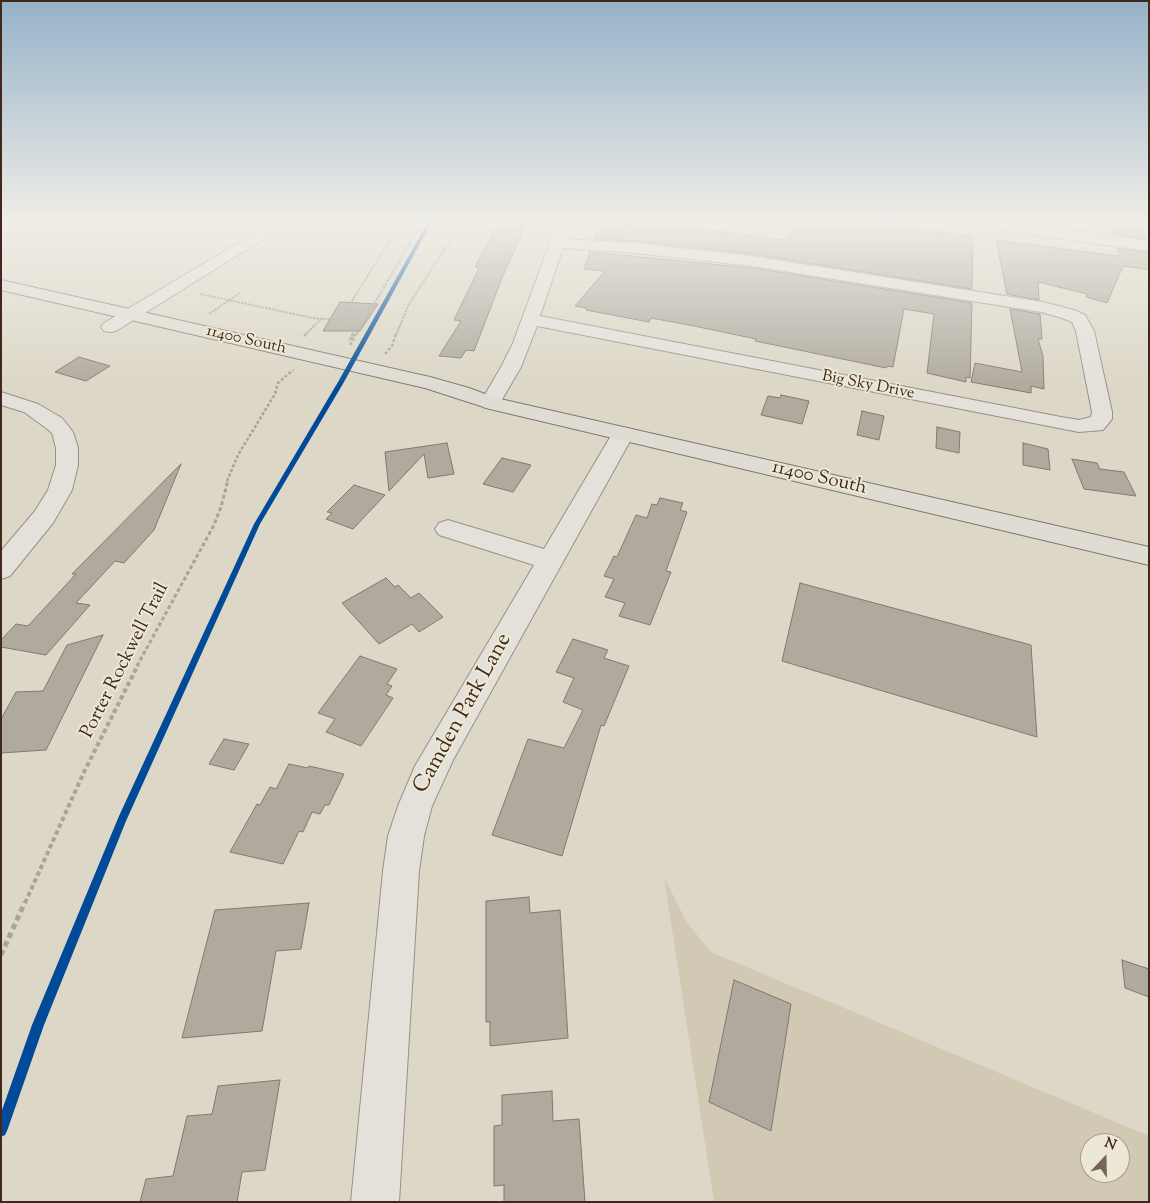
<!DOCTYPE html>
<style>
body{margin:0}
#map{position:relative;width:1150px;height:1203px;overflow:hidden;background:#dcd7c7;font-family:"Sorts Mill Goudy",serif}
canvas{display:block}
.frame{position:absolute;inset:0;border:2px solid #41281c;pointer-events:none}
.north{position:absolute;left:1080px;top:1133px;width:50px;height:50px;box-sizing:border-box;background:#ede8d5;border:1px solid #a89b8b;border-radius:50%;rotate:21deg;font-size:14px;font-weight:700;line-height:20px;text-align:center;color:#41281c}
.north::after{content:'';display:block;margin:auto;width:18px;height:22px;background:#776558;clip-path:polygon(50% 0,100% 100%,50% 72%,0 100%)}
</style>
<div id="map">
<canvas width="1150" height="1203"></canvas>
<div class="frame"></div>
<div class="north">N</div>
</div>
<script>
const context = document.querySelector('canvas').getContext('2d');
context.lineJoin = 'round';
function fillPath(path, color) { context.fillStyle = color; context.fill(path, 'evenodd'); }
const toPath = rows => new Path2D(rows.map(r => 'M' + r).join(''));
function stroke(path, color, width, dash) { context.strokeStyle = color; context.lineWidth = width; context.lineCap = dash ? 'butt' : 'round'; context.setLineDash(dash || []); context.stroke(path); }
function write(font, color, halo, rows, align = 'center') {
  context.font = font + ' "Sorts Mill Goudy",serif'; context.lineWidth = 4; context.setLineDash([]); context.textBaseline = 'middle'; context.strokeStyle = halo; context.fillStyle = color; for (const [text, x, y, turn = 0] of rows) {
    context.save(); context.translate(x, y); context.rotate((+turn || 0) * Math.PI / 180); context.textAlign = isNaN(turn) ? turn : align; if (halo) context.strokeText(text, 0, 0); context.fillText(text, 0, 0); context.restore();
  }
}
fillPath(toPath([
 [664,877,686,921,711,952,1149,1136,1149,1202,714,1202],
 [1090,1143,1120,1143,1120,1173,1090,1173]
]), '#d1c9b3');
const building = toPath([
 [500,220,528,220,502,278,474,351,466,350,461,358,439,356,461,321,454,320,479,268,475,267,500,220],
 [799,220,858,220,973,237,972,289,752,254,635,241,595,239,601,222,691,230,692,228,788,240,799,220],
 [1109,220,1140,223,1146,239,1113,234,1109,220],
 [996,240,1119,256,1117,248,1149,253,1149,270,1123,266,1107,303,1086,297,1087,294,1038,282,1039,300,1007,294,996,240],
 [590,252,752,268,972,303,970,378,966,377,966,382,927,373,934,314,904,309,893,367,887,366,886,368,755,341,756,339,694,326,651,318,649,322,586,310,587,308,575,306,605,271,584,269,590,252],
 [340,302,378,304,360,331,323,331,340,302],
 [1010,309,1040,314,1042,339,1038,339,1043,356,1044,389,1031,386,1031,393,971,382,975,363,1022,372,1010,309],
 [79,357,110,366,86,381,55,372,79,357],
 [781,395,809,401,802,424,761,415,768,396,780,398,781,395],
 [862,411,884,416,879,440,857,435,862,411],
 [937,427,960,432,959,453,936,448,937,427],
 [447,443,454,474,428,478,424,454,389,491,385,452,447,443],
 [1023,443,1048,449,1050,470,1023,465,1023,443],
 [502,458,531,465,513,492,483,484,502,458],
 [1072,459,1097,463,1100,469,1124,472,1136,496,1084,489,1072,459],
 [181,464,154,530,124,563,115,561,76,603,90,605,46,655,1,647,1,640,16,624,28,626,76,574,72,574,181,464],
 [354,485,385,495,353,529,326,519,332,513,327,512,354,485],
 [660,498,683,503,680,510,687,512,666,571,671,572,650,625,619,616,625,603,605,597,614,579,604,576,614,556,617,557,636,515,647,518,652,504,657,505,660,498],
 [386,578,395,587,398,585,411,598,419,593,443,617,419,632,412,624,379,644,342,603,386,578],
 [800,583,1031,645,1037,737,782,661,800,583],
 [103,635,46,750,1,753,1,719,16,692,43,691,67,645,103,635],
 [573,639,608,650,604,658,629,666,604,726,601,725,562,856,492,835,528,739,564,748,583,710,563,702,574,678,556,672,573,639],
 [360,656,397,669,387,684,392,686,386,695,393,698,361,746,326,732,335,719,318,713,360,656],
 [224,739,249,744,234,770,209,764,224,739],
 [289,764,308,768,309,766,344,774,329,805,325,805,320,814,312,812,303,832,299,831,283,864,230,852,257,804,260,805,270,787,276,789,289,764],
 [529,897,530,913,560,910,568,1038,490,1046,490,1022,486,1022,486,901,529,897],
 [309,903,301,949,276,951,262,1031,182,1038,215,910,309,903],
 [1122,960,1149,969,1149,997,1125,988,1122,960],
 [734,980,791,1004,771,1131,709,1102,734,980],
 [280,1080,265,1170,242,1172,237,1202,140,1202,146,1179,173,1176,187,1116,212,1114,218,1086,280,1080],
 [552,1091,553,1121,579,1119,585,1202,504,1202,504,1185,494,1186,494,1126,502,1125,502,1095,552,1091]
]);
fillPath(building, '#afa99e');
stroke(building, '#807970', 1);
const minor = toPath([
 [277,220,294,220,116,331,110,332,104,331,101,327,104,323,277,220],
 [558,220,572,220,566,239,635,243,752,256,1043,302,1074,310,1085,315,1094,331,1112,412,1112,419,1103,430,1079,432,537,326,521,367,500,403,497,407,490,409,483,407,480,403,501,367,513,343,549,245,547,243,551,240,558,220],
 [563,248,635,253,752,266,1041,312,1062,318,1072,322,1076,331,1092,412,1091,417,1079,420,1061,417,540,316,563,248],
 [948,220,989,220,1149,241,1149,251,955,224,948,220],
 [1,392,38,404,62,418,73,432,78,448,78,465,72,490,53,523,10,576,1,579,1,551,35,511,48,490,56,465,56,448,52,433,46,428,24,412,1,405,1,392],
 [623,427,631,429,634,434,453,760,432,806,424,836,419,871,399,1202,351,1202,383,871,388,836,398,806,415,766,534,565,439,535,435,529,439,523,448,520,544,549,612,434,615,429,623,427]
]);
const major = toPath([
 [1,280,430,377,469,388,496,398,1149,547,1149,565,490,409,425,388,1,290,1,280]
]);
stroke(minor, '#979186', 2);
stroke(major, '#807970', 2);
stroke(toPath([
 [421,225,424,224,421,229],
 [200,294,313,318,340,320,402,221,422,222,356,335],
 [209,314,240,293],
 [305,335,321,319],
 [352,335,355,331],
 [396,335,409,304,464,220]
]), '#a8a39c', 2, [2.5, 1]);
stroke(toPath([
 [353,334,350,339,354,337],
 [304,336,306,334],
 [350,345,356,334],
 [385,354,392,346,396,334],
 [227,481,238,455,275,394,278,383,293,370]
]), '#a8a39c', 2.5, [3, 2]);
stroke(toPath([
 [137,666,214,525,221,507,228,480]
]), '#a8a39c', 3, [4, 2.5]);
stroke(toPath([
 [25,903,84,772,138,665]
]), '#a8a39c', 4, [4.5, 3]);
stroke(toPath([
 [1,955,25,902]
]), '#a8a39c', 5, [5.5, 4]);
fillPath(minor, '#e4e1da');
fillPath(major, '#dfdcd3');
fillPath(toPath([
 [429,220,433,220,344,382,260,524,126,821,44,1025,7,1131,5,1135,1,1137,1,1113,32,1025,119,816,254,524,338,382,429,220]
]), '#004a97');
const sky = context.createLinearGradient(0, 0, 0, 389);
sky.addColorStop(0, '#96b2c9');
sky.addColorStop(0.57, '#efede6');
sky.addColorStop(1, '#efede600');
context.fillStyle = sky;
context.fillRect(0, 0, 1150, 389);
write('16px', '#41281c', '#ede8d5', [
 ["11400 South",246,341,13],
 ["Big Sky Drive",868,386,11]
]);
write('19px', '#41281c', '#ede8d5', [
 ["11400 South",819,479,13],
 ["Porter Rockwell Trail",126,661,-63]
]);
write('22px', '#41281c', '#ede8d5', [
 ["Camden Park Lane",464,714,-61]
]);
</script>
